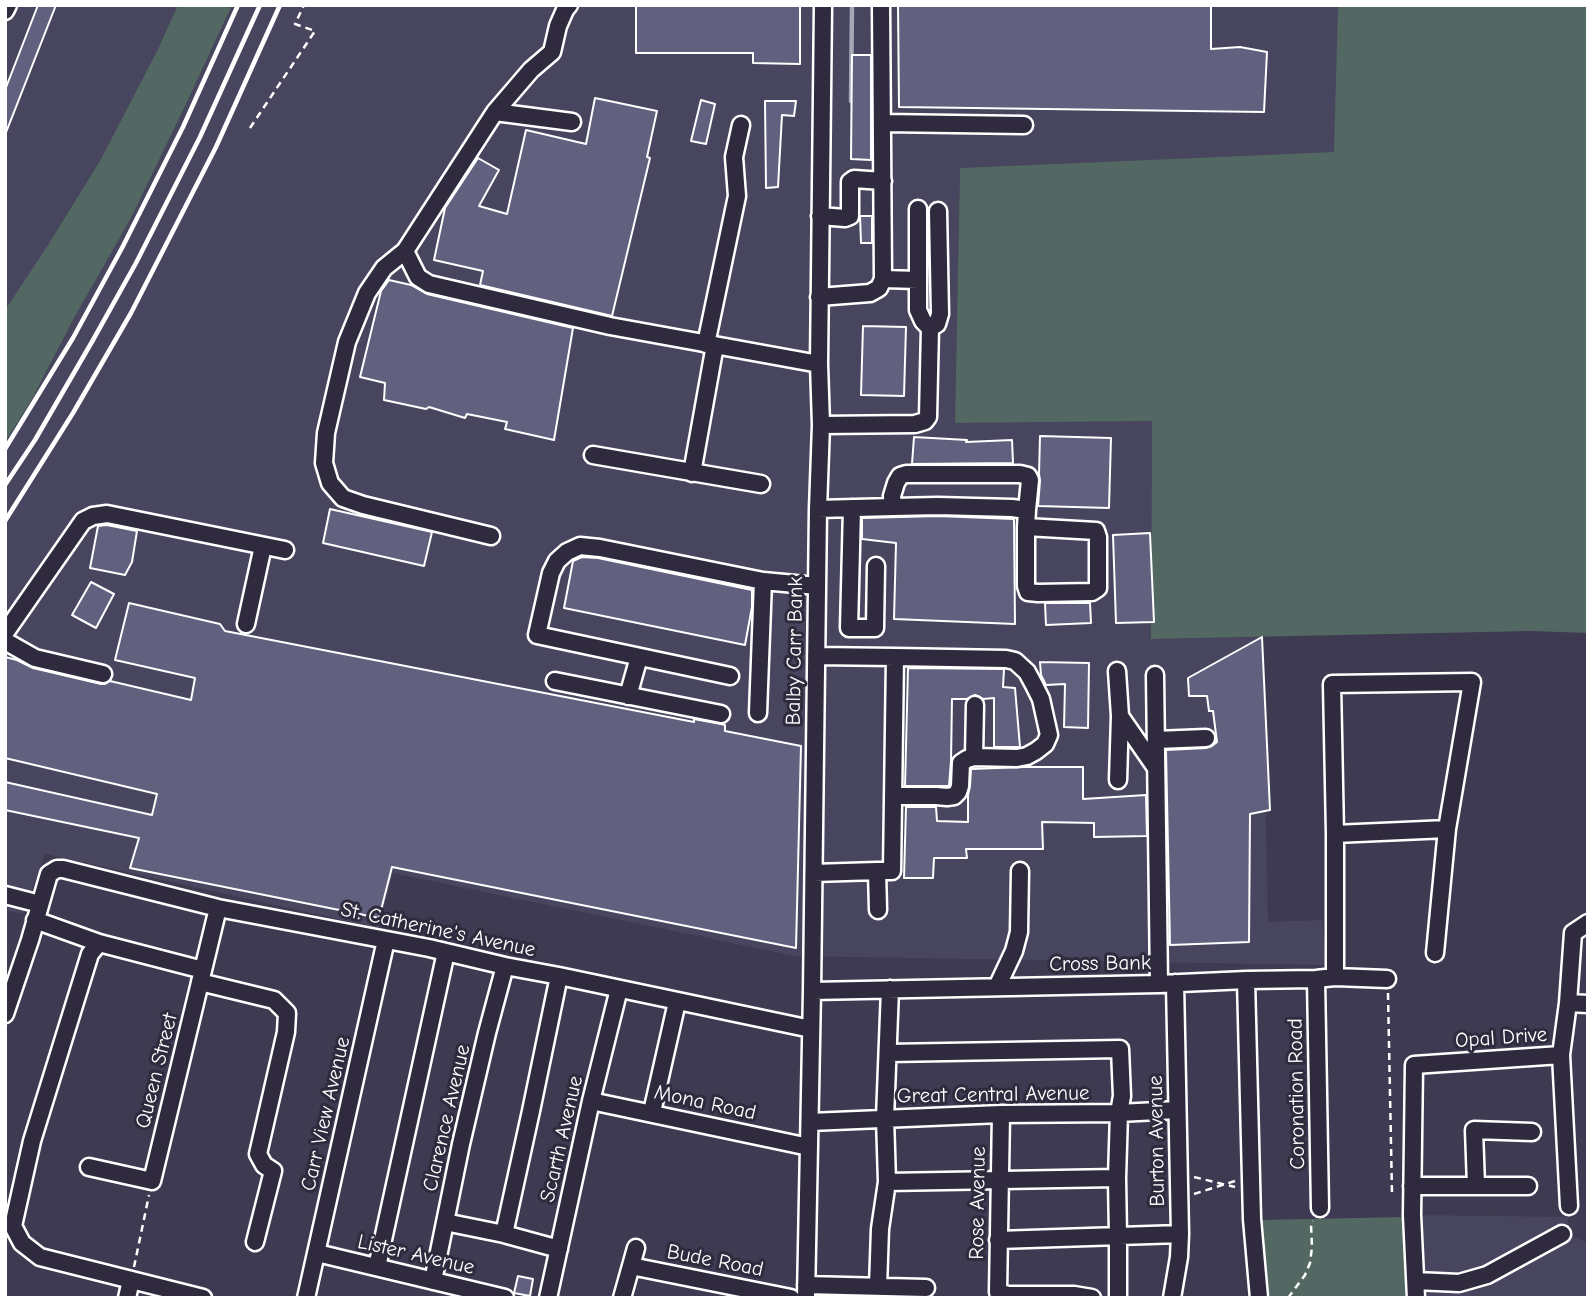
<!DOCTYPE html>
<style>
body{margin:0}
#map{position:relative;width:1593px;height:1303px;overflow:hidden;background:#3e3a51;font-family:"Comic Neue",sans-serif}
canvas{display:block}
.frame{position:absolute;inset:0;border:7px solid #fff;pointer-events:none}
</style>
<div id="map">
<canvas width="1593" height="1303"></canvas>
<div class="frame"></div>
</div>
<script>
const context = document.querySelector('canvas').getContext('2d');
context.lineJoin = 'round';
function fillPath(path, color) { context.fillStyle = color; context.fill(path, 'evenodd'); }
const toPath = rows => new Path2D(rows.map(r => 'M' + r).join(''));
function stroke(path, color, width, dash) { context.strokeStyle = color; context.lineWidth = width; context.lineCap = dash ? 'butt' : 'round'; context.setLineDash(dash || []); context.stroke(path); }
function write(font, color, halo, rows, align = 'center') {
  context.font = font + ' "Comic Neue",sans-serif'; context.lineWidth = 6; context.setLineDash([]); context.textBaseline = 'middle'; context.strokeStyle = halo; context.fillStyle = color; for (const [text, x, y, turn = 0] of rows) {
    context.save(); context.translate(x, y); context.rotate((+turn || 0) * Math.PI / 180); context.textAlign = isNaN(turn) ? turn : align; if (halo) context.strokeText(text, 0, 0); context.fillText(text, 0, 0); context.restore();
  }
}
fillPath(toPath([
 [5,5,178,5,157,51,101,159,48,245,5,310],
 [232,5,1338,5,1335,152,960,168,955,423,1152,421,1151,639,1262,637,1268,922,1322,920,1326,965,795,956,393,873,379,928,45,854,23,914,5,910,5,442,31,401,74,318,131,218,186,104],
 [1412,1215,1568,1217,1569,1235,1588,1243,1588,1298,1405,1298,1405,1217]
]), '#48465f');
fillPath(toPath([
 [178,5,232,5,186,104,131,218,74,318,31,401,5,442,5,310,48,245,101,159,157,51],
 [1338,5,1588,5,1588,633,1531,631,1151,639,1152,421,955,423,960,168,1334,152],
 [1405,1217,1405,1298,1262,1298,1261,1220]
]), '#536862');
stroke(toPath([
 [851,101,852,5]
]), '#a3a9b6', 4.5);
const building = toPath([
 [38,5,56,5,5,135,5,90,38,5],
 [636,5,800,5,800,64,753,63,753,53,636,53,636,5],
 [898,5,1211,5,1211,49,1240,47,1267,52,1264,112,899,107,898,5],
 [852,55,871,55,871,160,851,159,852,55],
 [595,98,657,111,647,157,650,158,612,316,480,285,483,271,434,260,445,208,478,158,499,170,479,206,507,214,526,130,586,144,595,98],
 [701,100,715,104,706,144,691,141,701,100],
 [765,101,796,101,794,116,782,115,778,187,766,188,765,101],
 [860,216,872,216,872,243,861,243,860,216],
 [389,280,411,285,427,294,573,328,554,440,505,429,507,422,467,414,465,418,429,407,426,409,384,400,385,383,360,377,381,291,389,280],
 [863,326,906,327,904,396,861,395,863,326],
 [1040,436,1111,438,1109,508,1038,506,1040,481,1039,474,1040,436],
 [914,437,967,440,966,442,1012,440,1013,463,912,464,914,437],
 [330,509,432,532,424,566,323,543,330,509],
 [938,516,1014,519,1015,624,894,619,896,543,862,539,862,518,938,516],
 [107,525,137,531,132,562,125,575,90,568,98,526,107,525],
 [1150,533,1154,622,1116,623,1113,535,1150,533],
 [582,557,598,558,752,590,752,607,745,645,564,608,573,561,582,557],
 [91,582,114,594,96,628,72,615,91,582],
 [129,603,220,624,225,631,694,722,694,719,721,724,725,725,725,731,801,746,796,948,392,867,379,918,130,868,139,838,5,810,5,782,152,815,157,794,5,758,5,657,17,660,33,668,101,684,105,684,110,681,191,700,195,678,115,660,129,603],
 [1045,603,1090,603,1091,623,1046,625,1045,603],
 [1262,637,1270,810,1250,814,1249,942,1170,945,1166,750,1206,748,1212,746,1217,742,1213,711,1209,711,1207,696,1189,696,1188,678,1262,637],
 [1040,662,1089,663,1088,728,1064,727,1065,684,1046,685,1041,675,1040,662],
 [908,668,1004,669,1003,687,1015,688,1020,747,994,747,994,698,983,699,975,695,967,699,952,699,951,761,949,786,905,786,908,668],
 [1024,767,1083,767,1083,799,1146,795,1147,836,1094,837,1094,823,1042,822,1043,849,966,849,967,858,934,858,933,878,904,878,906,807,936,807,937,821,968,822,968,795,970,786,971,769,1024,767],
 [518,1276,533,1279,530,1296,514,1293,518,1276]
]);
fillPath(building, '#61617f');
stroke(building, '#fff', 2);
const minor = toPath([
 [5,11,8,5],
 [495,112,572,122],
 [883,123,1024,125],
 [820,216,845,218,850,216,850,182,854,179,883,181],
 [405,251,418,277,429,284,610,326,819,364],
 [883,279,918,280,918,209],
 [819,297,870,293,879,288,883,279,881,5],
 [930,328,937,324,940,314,938,211],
 [706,344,737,196,734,157,741,125],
 [821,425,915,424,925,421,928,417,930,328,923,321,918,310,918,280],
 [593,455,761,484],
 [692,473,715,345],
 [852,508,849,628,875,628,876,566],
 [818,509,893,507],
 [1026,527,1096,531,1098,537,1098,588,1092,592,1038,593,1028,592,1026,586,1026,527,1027,510,1012,508,938,506,893,507,892,496,896,483,900,476,906,474,1020,474,1028,476,1030,480,1027,510],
 [491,536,363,505,343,498,330,483,324,463,326,433,347,342,367,293,384,268,405,251,495,112,531,70,552,52,558,26,565,10,569,5],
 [246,624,263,546],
 [5,633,83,521,93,516,107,514,285,550],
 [5,641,35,658,103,674],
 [816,656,895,657,892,871,877,871],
 [1117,671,1120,716,1156,768],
 [1155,675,1159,984],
 [730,676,537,635,551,573,557,561,567,552,580,546,600,548,763,581],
 [555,681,721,714],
 [628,696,639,657],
 [758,713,763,581,817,586],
 [1156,740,1206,738],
 [974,757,975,705],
 [1118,780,1120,716],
 [893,796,936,796,947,797,954,796,958,792,960,786,961,763,967,759,974,757,1017,758,1027,756,1036,751,1045,744,1049,735,1041,699,1034,685,1027,672,1015,661,1006,659,895,657],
 [1335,834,1447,829],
 [814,873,877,871,878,910],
 [5,895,40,904],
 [35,920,99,943],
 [1335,977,1335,834,1332,684,1472,682,1447,829,1435,953],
 [1316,979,1320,1208],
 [1246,980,1252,1219,1259,1298],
 [200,982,274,1000,287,1013,286,1032,258,1154,264,1165,273,1171,255,1242],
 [997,987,1014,951,1019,932,1020,871],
 [812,991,1159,984,1246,980,1316,979,1335,977,1387,979],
 [1568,1003,1588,1004],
 [5,1014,30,940,49,874,57,869,63,869,218,908,429,948,505,966,559,976,811,1029],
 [888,1053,1120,1049,1122,1096,1119,1113,1117,1178,1118,1236,1118,1298],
 [1561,1055,1568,1003,1573,933,1588,923],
 [591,1101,809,1147],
 [652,1112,677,1002],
 [1001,1114,998,1292,1008,1295,1074,1295,1092,1298],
 [810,1122,1001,1114,1119,1113,1177,1110],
 [89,1167,152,1181,218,908],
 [887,1182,1117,1178],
 [1412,1186,1528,1186],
 [1476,1186,1474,1130,1532,1132],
 [445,1222,504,1234,559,1249],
 [504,1234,531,1111,559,976],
 [998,1240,1180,1234],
 [317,1253,505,1298],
 [631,1266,791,1298],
 [377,1267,446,952],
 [433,1281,461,1144,487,1033,505,966],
 [1416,1281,1459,1283,1487,1275,1562,1234],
 [806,1285,926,1288],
 [878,1287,880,1229,887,1182,885,1118,890,989],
 [127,1298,131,1280],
 [203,1298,40,1257,22,1243,13,1226,32,1141,90,954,99,943,203,970],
 [306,1298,386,940],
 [548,1298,591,1101,619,989],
 [622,1298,636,1248],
 [806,1298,812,991,818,509,821,425,819,364,823,5],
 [1172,1298,1179,1257,1180,1234,1175,983],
 [1416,1298,1412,1215,1414,1065,1561,1055,1569,1206]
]);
stroke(minor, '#fff', 21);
stroke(toPath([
 [250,128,315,31,295,24,304,5],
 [1388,993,1392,1194],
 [1194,1177,1235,1187],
 [1194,1194,1235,1181],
 [134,1267,149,1195],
 [1288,1298,1305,1275,1310,1263,1312,1247,1311,1224,1313,1221]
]), '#fff', 2.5, [7, 5]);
stroke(minor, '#2f2a3d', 16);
stroke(toPath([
 [5,449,73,338,122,248,183,127,238,5],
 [5,485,35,440,93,340,136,263,200,137,260,5],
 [5,521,73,413,131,313,216,147,280,5]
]), '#fff', 4.5);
write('21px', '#fff', '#2f2a3d', [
 ["Balby Carr Bank",795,651,-89],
 ["St. Catherine's Avenue",438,930,12],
 ["Cross Bank",1100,964,-1],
 ["Opal Drive",1501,1038,-4],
 ["Queen Street",157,1071,-76],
 ["Coronation Road",1297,1094,-91],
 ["Great Central Avenue",993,1095,-1],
 ["Mona Road",705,1103,12],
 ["Carr View Avenue",326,1114,-77],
 ["Clarence Avenue",447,1118,-77],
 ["Scarth Avenue",562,1139,-77],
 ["Burton Avenue",1157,1141,-91],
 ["Rose Avenue",978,1203,-89],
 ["Lister Avenue",416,1255,13],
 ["Bude Road",715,1261,11]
]);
</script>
